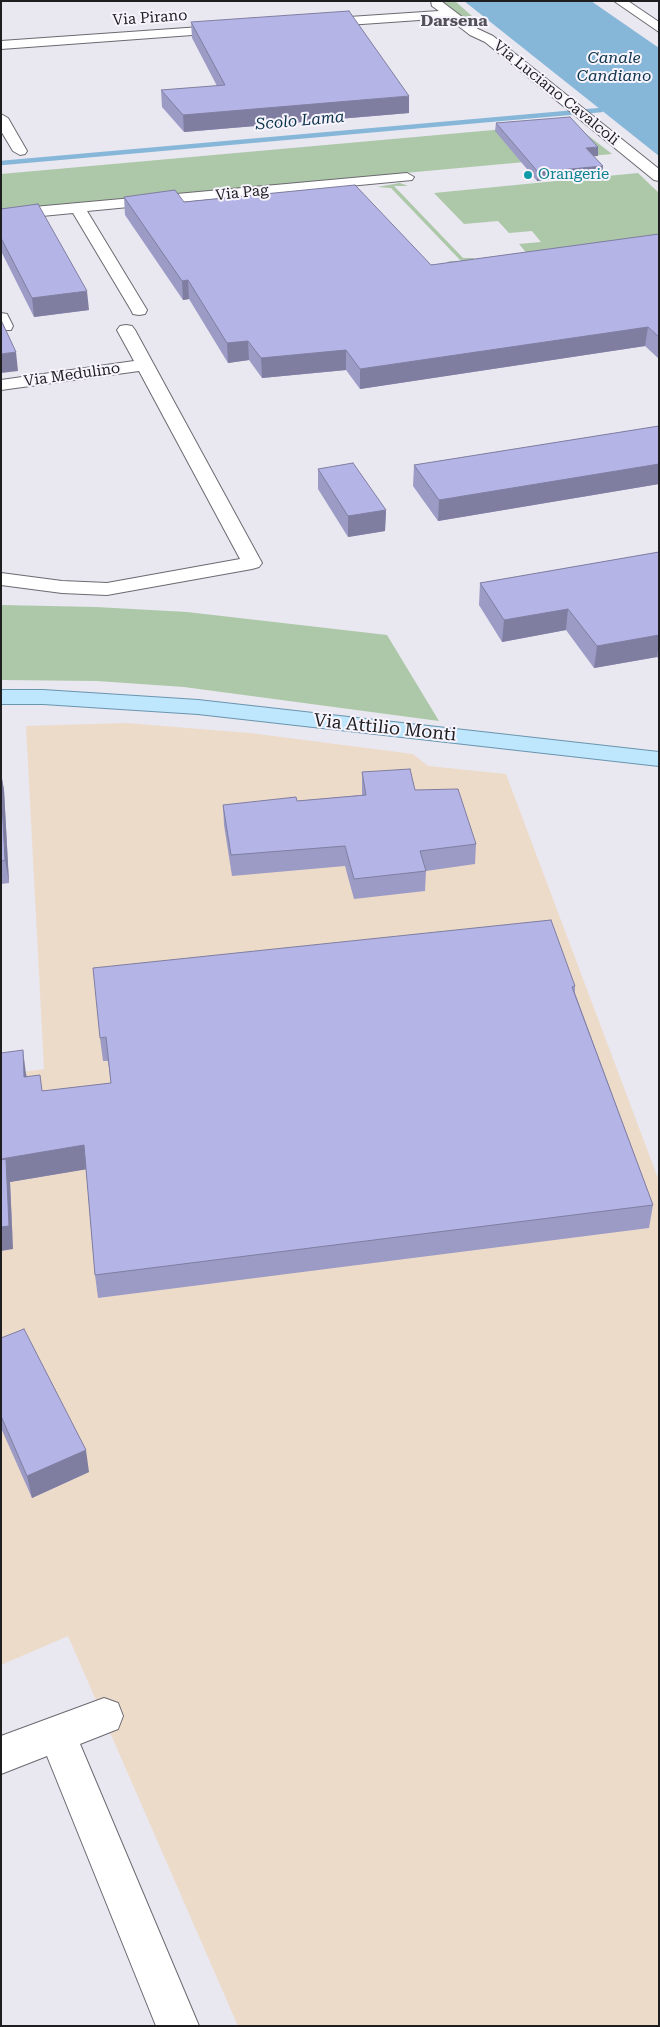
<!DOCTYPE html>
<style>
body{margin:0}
#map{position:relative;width:660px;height:2027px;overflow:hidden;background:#e9e7f0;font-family:"Roboto Serif",serif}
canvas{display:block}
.frame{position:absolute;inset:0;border:2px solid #1e1d20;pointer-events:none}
</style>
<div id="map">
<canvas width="660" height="2027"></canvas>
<div class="frame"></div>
</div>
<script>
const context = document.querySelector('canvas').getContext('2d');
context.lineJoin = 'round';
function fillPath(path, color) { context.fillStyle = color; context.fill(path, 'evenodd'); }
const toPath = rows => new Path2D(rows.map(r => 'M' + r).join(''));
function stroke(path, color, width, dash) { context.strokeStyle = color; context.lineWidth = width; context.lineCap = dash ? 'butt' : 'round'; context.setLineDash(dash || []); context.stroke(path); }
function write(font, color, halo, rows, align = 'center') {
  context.font = font + ' "Roboto Serif",serif'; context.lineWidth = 4; context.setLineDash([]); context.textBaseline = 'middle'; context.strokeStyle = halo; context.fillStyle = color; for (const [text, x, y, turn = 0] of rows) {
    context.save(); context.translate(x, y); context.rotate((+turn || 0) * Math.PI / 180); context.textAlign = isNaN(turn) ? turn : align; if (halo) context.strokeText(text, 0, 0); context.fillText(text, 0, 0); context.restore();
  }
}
fillPath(toPath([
 [126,723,250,733,413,754,428,766,506,774,659,1181,659,2026,238,2026,68,1636,1,1665,1,1075,44,1069,26,726]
]), '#eddbca');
fillPath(toPath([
 [442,1,455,1,482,25,468,23],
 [572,123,612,154,1,210,1,174],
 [638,173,659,193,659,244,530,257,519,244,541,242,532,231,509,233,498,221,464,224,434,193],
 [400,183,408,186,394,186,463,258,474,258,473,261,465,264,450,262,447,261,461,261,391,188,377,187],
 [1,605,96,607,187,612,387,635,439,721,184,687,97,681,1,680]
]), '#acc8a8');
fillPath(toPath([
 [464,1,591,1,659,48,659,156]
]), '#86b7d9');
stroke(toPath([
 [1,163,601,110]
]), '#86b7d9', 4.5);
const minor = toPath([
 [431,1,441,1,478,29,493,36,659,169,659,181,654,180,485,42,470,35,448,18,319,27,313,23,319,19,439,11,432,6,431,1],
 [614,1,628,1,659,22,659,32,614,1],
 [229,25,233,26,235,29,233,32,1,49,1,41,229,25],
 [1,114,8,118,27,151,25,154,20,155,13,151,1,131,1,114],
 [407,173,414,177,412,180,87,211,147,310,145,314,139,315,133,314,131,310,73,213,1,220,1,210,407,173],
 [1,313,7,314,13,326,11,330,1,330,1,313],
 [126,325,132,326,135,330,262,563,259,567,252,569,107,595,62,593,1,585,1,573,62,581,107,583,240,559,139,371,1,390,1,380,134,361,117,330,120,326,126,325],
 [104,1698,118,1703,123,1716,118,1729,80,1744,199,2026,156,2026,47,1756,1,1774,1,1736,104,1698]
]);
const major = toPath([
 [1,690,43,690,198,700,659,752,659,766,198,714,43,704,1,704,1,690]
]);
stroke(minor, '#6c6a71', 2);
stroke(major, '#6995ae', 2);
fillPath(minor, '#fff');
fillPath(major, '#bee6fc');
fillPath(toPath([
 [191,22,409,113,184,132,162,107,161,90,217,86,192,38],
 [496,123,598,156,593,156,603,166,602,174,537,181,495,131],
 [124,197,184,202,431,265,659,234,659,359,645,346,360,389,346,370,262,378,249,360,228,363,189,299,183,300,125,215],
 [1,209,89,310,34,317,1,251],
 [659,426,659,484,438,521,413,486,414,465],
 [318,469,386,510,385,531,348,537,318,489],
 [659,552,659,660,657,657,594,668,566,630,502,642,479,605,480,583],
 [362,772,415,790,476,844,475,864,426,871,425,891,354,899,345,866,232,876,224,825,223,805,297,801,362,795],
 [1,773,4,790,9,883,1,884],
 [575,986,575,993,653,1205,649,1228,98,1298,95,1275,86,1169,10,1182,13,1249,1,1053,26,1074,27,1076,43,1091,111,1083,108,1061,103,1061,100,1038],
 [1,1338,89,1472,32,1498,1,1428]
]), '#9c9bc6');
fillPath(toPath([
 [409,96,409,113,184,132,183,115],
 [598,147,598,156,585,157,586,148],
 [603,166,602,174,537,181,538,172],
 [188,280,189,299,183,300,182,281],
 [87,291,89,310,34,317,32,298],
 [648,327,645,346,360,389,360,369],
 [248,341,249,360,228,363,227,343],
 [346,350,346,370,262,378,261,358],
 [16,352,18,371,1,373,1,354],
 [659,464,659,484,438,521,439,500],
 [386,510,385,531,348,537,348,516],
 [568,609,566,630,502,642,504,620],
 [659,635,659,643,657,657,594,668,597,646],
 [1,773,4,790,9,883,5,860],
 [23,1050,26,1074,27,1100,24,1077],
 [84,1145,88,1169,10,1182,13,1249,1,1251,1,1159],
 [86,1450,89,1472,32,1498,27,1476]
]), '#7f7ea1');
const building = toPath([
 [349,11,409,96,183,115,161,90,225,85,191,22,349,11],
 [570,117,598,147,586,148,603,166,538,172,496,123,570,117],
 [355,185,431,265,659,234,659,337,648,327,360,369,346,350,261,358,248,341,227,343,188,280,182,281,124,197,175,190,184,202,355,185],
 [38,204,87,291,32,298,1,238,1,209,38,204],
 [1,320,16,352,1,354,1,320],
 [659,426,659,464,439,500,414,465,659,426],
 [353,463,386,510,348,516,318,469,353,463],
 [659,552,659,635,597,646,568,609,504,620,480,583,659,552],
 [410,769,415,790,458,789,476,844,420,851,426,871,354,879,345,846,231,855,223,805,296,797,297,801,366,795,362,772,410,769],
 [1,784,5,860,1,861,1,784],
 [551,920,575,986,572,987,653,1205,95,1275,84,1145,1,1159,1,1053,23,1050,24,1077,40,1075,42,1091,111,1083,106,1037,100,1038,93,968,551,920],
 [6,1159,9,1226,1,1227,1,1160,6,1159],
 [24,1329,86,1450,27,1476,1,1416,1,1338,24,1329]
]);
fillPath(building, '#b5b4e6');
stroke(building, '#7f7ea1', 1);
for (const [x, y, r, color] of [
 [528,175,5,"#0f9aa8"]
]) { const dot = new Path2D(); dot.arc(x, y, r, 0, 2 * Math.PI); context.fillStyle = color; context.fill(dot); stroke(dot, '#f7f4fd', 2); }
write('15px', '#1e1d20', '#f7f4fd', [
 ["Via Pirano",150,18,-4],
 ["Via Luciano Cavalcoli",556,93,39],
 ["Via Pag",242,193,-6],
 ["Via Medulino",72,375,-8]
]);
write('15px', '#0d838f', '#f7f4fd', [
 ["Orangerie",538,175]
], 'left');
write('bold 16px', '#525058', '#f7f4fd', [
 ["Darsena",454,21]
]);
write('italic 16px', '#0c344c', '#f7f4fd', [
 ["Canale",614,58],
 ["Candiano",614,76],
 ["Scolo Lama",300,121,-5]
]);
write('18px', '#1e1d20', '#f7f4fd', [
 ["Via Attilio Monti",385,728,6]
]);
</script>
